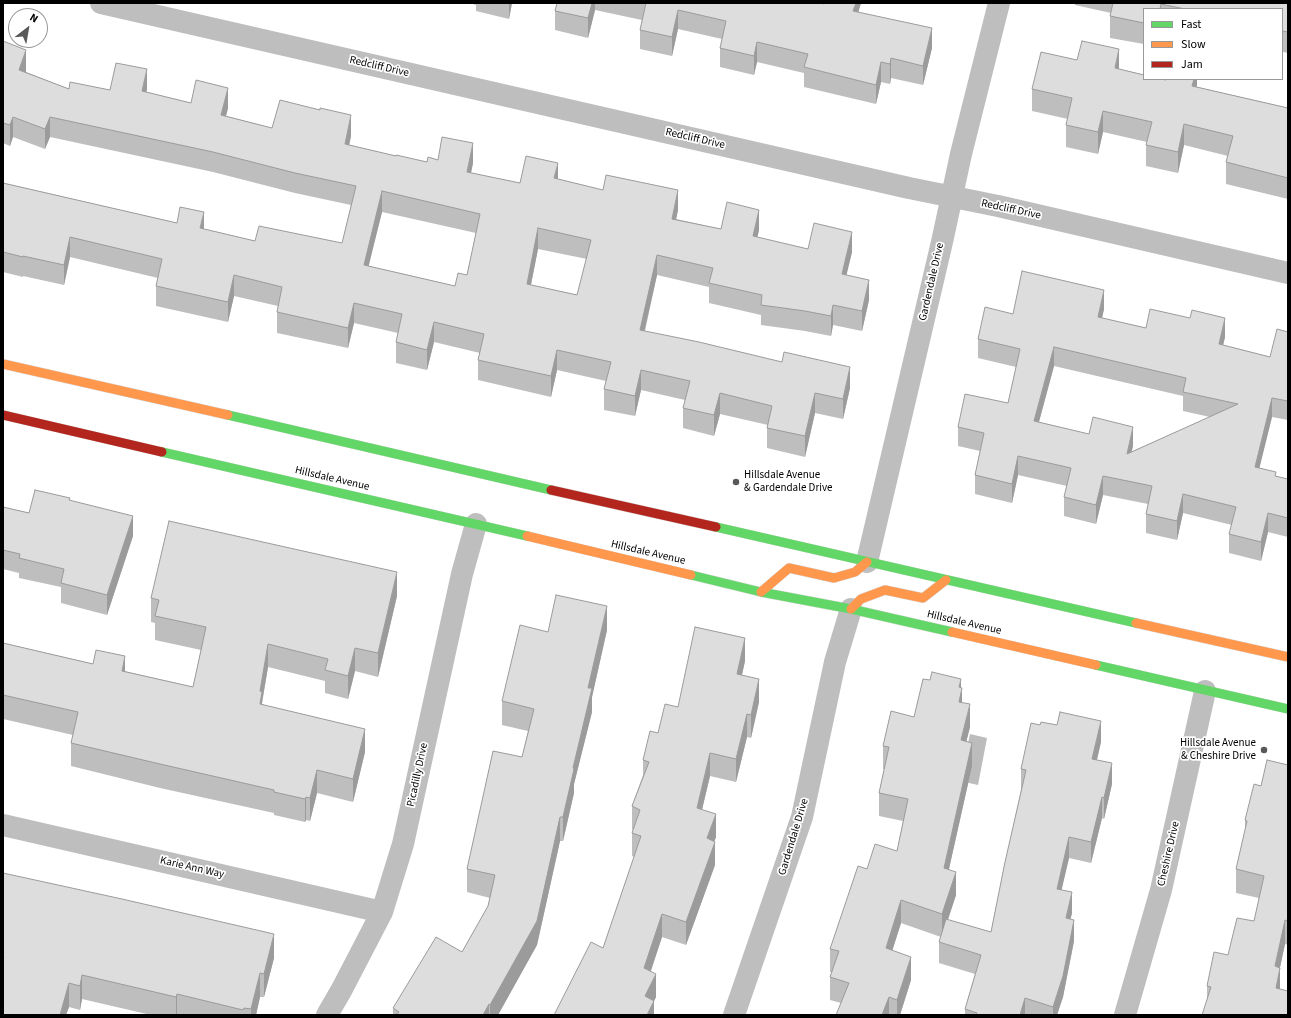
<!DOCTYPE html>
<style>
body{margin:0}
#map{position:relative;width:1291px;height:1018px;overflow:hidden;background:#fff;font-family:"Source Sans 3",sans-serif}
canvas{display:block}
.frame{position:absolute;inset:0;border:4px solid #000;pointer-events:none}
.legend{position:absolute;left:1143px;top:8px;width:140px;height:72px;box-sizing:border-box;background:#fff;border:1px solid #999;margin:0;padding:5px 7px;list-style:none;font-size:12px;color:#000}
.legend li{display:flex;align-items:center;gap:8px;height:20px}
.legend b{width:20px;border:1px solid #999}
.north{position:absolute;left:8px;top:8px;width:40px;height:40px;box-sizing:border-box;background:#fff;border:1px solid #999;border-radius:50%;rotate:31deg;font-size:11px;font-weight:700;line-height:16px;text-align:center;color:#000}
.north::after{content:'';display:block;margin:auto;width:14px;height:18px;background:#595959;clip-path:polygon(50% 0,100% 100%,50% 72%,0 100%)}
</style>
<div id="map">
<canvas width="1291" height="1018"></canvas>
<div class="frame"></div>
<ul class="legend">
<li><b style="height:5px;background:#63d668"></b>Fast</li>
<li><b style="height:5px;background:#ff974d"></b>Slow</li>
<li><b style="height:5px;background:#b3261e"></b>Jam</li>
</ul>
<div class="north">N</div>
</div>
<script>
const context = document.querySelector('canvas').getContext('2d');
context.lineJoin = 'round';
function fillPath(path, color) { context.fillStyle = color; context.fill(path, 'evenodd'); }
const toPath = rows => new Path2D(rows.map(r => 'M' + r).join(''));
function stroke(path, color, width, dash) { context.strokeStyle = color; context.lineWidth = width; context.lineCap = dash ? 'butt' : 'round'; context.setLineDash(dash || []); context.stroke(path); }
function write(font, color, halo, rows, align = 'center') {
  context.font = font + ' "Source Sans 3",sans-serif'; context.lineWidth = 3.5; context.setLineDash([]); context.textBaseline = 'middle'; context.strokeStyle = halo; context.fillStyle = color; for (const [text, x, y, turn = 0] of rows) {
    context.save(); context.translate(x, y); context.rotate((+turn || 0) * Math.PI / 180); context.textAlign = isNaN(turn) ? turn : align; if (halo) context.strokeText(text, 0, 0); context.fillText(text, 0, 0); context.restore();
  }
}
fillPath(toPath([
 [970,734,987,738,978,785,960,781]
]), '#bcbcbc');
const fast = toPath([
 [228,415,551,490],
 [162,452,527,536],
 [716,527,1136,623],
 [691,575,761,592,851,609,952,632],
 [1096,665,1288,709]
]);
const slow = toPath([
 [3,364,228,415],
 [527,536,691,575],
 [761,592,789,568,834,578,855,572,867,562],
 [851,609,861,599,885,590,923,598,946,580],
 [1136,623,1288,657],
 [952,632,1096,665]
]);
const jam = toPath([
 [3,415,162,452],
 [551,490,716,527]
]);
stroke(fast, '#dbdbdb', 10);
stroke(slow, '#dbdbdb', 10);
stroke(jam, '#dbdbdb', 10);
stroke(toPath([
 [101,3,909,188,998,206,1288,273],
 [867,562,942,242,961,154,999,3],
 [3,825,382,912],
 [327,1015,342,989,382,912,403,844,462,574,476,524],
 [734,1015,802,817,835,662,851,609],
 [1125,1015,1161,890,1205,691]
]), '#bebebe', 22);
stroke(fast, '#63d668', 9);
stroke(slow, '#ff974d', 9);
stroke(jam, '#b3261e', 9);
fillPath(toPath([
 [470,3,512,3,509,19,476,11,476,5],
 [557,3,821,3,824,4,824,3,861,3,858,12,932,48,923,85,891,78,890,84,881,82,876,104,804,87,804,73,757,62,754,75,720,67,720,48,722,39,678,29,672,56,640,49,640,30,642,20,595,10,588,38,555,30,555,11],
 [1075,3,1288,3,1288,53,1283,52,1282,59,1282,9,1144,9,1144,44,1110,38,1110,16,1111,13,1075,5],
 [3,41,26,71,26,72,69,89,110,90,147,89,146,92,191,103,228,108,226,116,272,128,351,136,349,145,396,156,427,162,438,160,473,163,471,173,520,183,558,179,678,210,676,219,721,229,759,230,757,238,808,249,852,252,846,275,869,300,862,331,833,325,831,336,805,331,761,325,761,315,709,303,709,287,657,275,645,331,850,388,843,419,815,413,805,457,767,448,767,428,768,425,720,414,714,436,683,428,683,408,685,400,641,390,635,416,604,410,604,389,606,381,557,370,551,397,478,380,478,360,480,353,434,342,427,370,396,363,396,342,398,333,354,323,348,348,277,333,277,312,278,306,234,296,228,322,156,306,156,286,158,278,70,257,64,285,23,276,23,277,3,272,3,183,255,241,342,243,351,205,295,193,213,172,50,137,45,149,13,137,10,146,3,143],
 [382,212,476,233,467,275,455,286,368,266],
 [538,249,587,259,577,295,531,285],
 [1119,69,1166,80,1197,79,1197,87,1288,108,1288,199,1226,184,1226,162,1228,156,1184,145,1178,173,1146,166,1146,145,1147,142,1103,132,1098,154,1066,147,1066,125,1068,119,1032,111,1032,89],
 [1104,309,1102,318,1146,328,1225,337,1223,345,1270,357,1288,332,1288,420,1272,417,1259,468,1276,476,1288,479,1288,537,1268,532,1261,561,1229,553,1229,534,1232,525,1183,513,1177,540,1146,533,1146,514,1148,504,1103,495,1096,524,1064,516,1064,497,1067,486,1018,475,1012,503,975,494,975,475,980,451,958,446,958,427,1008,403,1016,367,978,358,978,339,1013,314],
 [1054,366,1183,396,1183,411,1210,417,1131,452,1133,446,1039,422],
 [70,501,133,536,107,615,61,603,61,587,19,578,19,573,3,569,3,507,29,513],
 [397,596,378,677,355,671,348,699,325,693,325,681,268,667,262,704,365,752,353,802,317,793,310,821,306,820,305,822,274,815,274,813,160,788,71,766,71,743,73,735,3,719,3,643,193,687,201,650,155,640,155,623,151,622,151,598],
 [607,630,592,697,592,712,574,784,574,793,563,841,560,841,537,945,498,1015,393,1015,393,1008,462,952,488,906,490,898,467,892,467,869,522,757,528,731,502,725,502,701,548,632],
 [745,661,742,675,759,702,751,738,747,737,736,782,710,776,702,809,716,837,714,841,715,865,686,945,662,937,651,971,656,997,654,1001,654,1015,603,948,634,857,632,856,632,833,633,830,632,829,632,806,643,775,643,760,658,733,678,707],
 [930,680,961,688,962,702,970,727,966,742,972,766,949,869,956,895,948,920,991,932,1021,790,1021,769,1101,742,1097,760,1112,784,1104,819,1102,818,1091,863,1069,858,1061,890,1072,913,1070,919,1074,941,1063,997,1057,1015,965,1015,965,1009,975,974,939,963,939,942,941,937,901,923,892,950,911,980,900,1015,836,1015,841,1003,830,1000,830,977,832,972,830,972,830,949,867,869,897,851,903,821,879,816,879,793,884,769,883,769,883,746,914,717],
 [1288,765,1288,945,1285,944,1280,968,1280,989,1207,1001,1207,986,1228,955,1254,921,1259,898,1236,893,1236,869,1245,831,1245,820,1261,786],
 [3,873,274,958,264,997,260,997,256,1015,151,1015,82,999,80,1010,69,1007,66,1015,3,1015]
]), '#bebebe');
fillPath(toPath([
 [509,3,512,3,509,19],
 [592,3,595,3,595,10,588,38,588,18],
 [856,3,861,3,853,31,853,11],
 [678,10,678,29,672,56,672,37],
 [932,28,932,48,923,85,923,66],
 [1283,31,1283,52,1282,59,1282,38],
 [757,42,757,62,754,75,754,56],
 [1119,49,1119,70,1115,68],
 [26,50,26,71,19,90,19,70],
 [891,58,891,78,890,84,890,64],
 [881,62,881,82,876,104,876,85],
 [147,69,147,89,142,112,142,91],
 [1194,79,1197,79,1197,84,1192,107,1192,86],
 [228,88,228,108,221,135,221,115],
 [1103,111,1103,132,1098,154,1098,132],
 [351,115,351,136,345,165,345,144],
 [13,117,13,137,10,146,10,125],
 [50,117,50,137,45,149,45,129],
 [1184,124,1184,145,1178,173,1178,152],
 [473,143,473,163,467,192,467,172],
 [558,163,558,183,554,178],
 [678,190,678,210,672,239,672,219],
 [382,191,382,212,364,285,364,265],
 [759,210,759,230,753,257,753,236],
 [204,212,204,232,200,228],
 [538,228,538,249,527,304,527,284],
 [852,232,852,252,842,294,842,274],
 [70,237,70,257,64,285,64,265],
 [657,255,657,275,640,350,640,330],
 [234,275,234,296,228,322,228,302],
 [869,280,869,300,862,331,862,311],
 [1104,290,1104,309,1098,336,1098,317],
 [354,303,354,323,348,348,348,328],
 [833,305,833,325,831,336,831,316],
 [1225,318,1225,337,1219,363,1219,344],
 [434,322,434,342,427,370,427,350],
 [1054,347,1054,366,1034,440,1034,421],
 [557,350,557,370,551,397,551,376],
 [850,367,850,388,843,419,843,399],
 [641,370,641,390,635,416,635,396],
 [720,393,720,414,714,436,714,415],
 [815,393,815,413,805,457,805,436],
 [1272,398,1272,417,1255,486,1255,467],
 [1133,427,1133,446,1127,473,1127,454],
 [1018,456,1018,475,1012,503,1012,484],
 [1103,476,1103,495,1096,524,1096,505],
 [1183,494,1183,513,1177,540,1177,521],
 [1268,513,1268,532,1261,561,1261,542],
 [133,516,133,536,107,615,107,595],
 [397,572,397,596,378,677,378,653],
 [607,606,607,630,592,697,592,712,574,784,574,793,563,841,563,817,588,688],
 [745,638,745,661,737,697,737,674],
 [268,644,268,667,262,702,262,715,260,704,260,691],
 [355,648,355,671,348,699,348,676],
 [125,656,125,680,122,671],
 [759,679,759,702,751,738,751,715],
 [961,679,961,693,962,688,962,711,959,725,959,687],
 [970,704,970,727,961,763,961,740],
 [747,714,747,737,736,782,736,759],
 [1101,721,1101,742,1092,780,1092,759],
 [365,729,365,752,353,802,353,779],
 [972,743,972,766,944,891,944,868],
 [710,753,710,776,697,831,697,808],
 [1112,763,1112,784,1104,819,1104,798],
 [317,770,317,793,310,821,310,798],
 [306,797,306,820,305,822,305,799],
 [1102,797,1102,818,1091,863,1091,842],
 [716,814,716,837,707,861,707,838],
 [560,817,560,841,537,945,498,1015,490,1015,490,1005],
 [1069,837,1069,858,1057,910,1057,889],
 [715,842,715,865,686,945,686,922],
 [956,872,956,895,942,937,942,914],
 [1072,892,1072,913,1066,939,1066,918],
 [901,900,901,923,886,971,886,948],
 [662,914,662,937,644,991,644,968],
 [1074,920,1074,941,1063,997,1057,1015,1053,1015,1053,1007],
 [1285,920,1285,944,1275,990,1275,966],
 [274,934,274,958,264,997,264,974],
 [911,957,911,980,900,1015,897,1015,897,1000],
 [1280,968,1280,991,1276,988],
 [260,973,260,997,256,1015,251,1015,251,1009],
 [656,974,656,997,654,1001,654,1015,645,1015,645,996],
 [82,975,82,999,80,1010,80,986],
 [69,983,69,1007,66,1015,60,1015],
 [177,994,177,1015,176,1015,176,997],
 [889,997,889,1015,882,1015],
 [1025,998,1025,1015,1020,1015],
 [489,1004,489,1015,483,1015]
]), '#9b9b9b');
const building = toPath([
 [557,3,592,3,588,18,555,11,557,3],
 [646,3,821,3,824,4,824,3,856,3,853,11,932,28,923,66,891,58,890,64,881,62,876,85,804,67,808,54,757,42,754,56,720,48,726,21,678,10,672,37,640,30,646,3],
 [1113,3,1288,3,1288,32,1283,31,1282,38,1282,9,1185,9,1161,4,1160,9,1144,9,1144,23,1110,16,1113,3],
 [3,41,26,50,19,70,69,89,70,82,110,90,116,63,147,69,142,91,191,103,196,80,228,88,221,115,272,128,280,100,320,110,320,108,351,115,345,144,396,156,396,155,427,162,428,157,438,160,442,137,473,143,467,172,520,183,526,156,558,163,554,178,603,190,606,175,678,190,672,219,721,229,727,202,759,210,753,236,808,249,814,223,852,232,842,274,869,280,862,311,833,305,831,316,805,311,761,305,762,295,709,283,713,268,657,255,640,330,699,342,782,362,784,352,850,367,843,399,815,393,805,436,767,428,772,406,720,393,714,415,683,408,690,381,641,370,635,396,604,389,611,362,557,350,551,376,478,360,484,334,434,322,427,350,396,342,402,314,354,303,348,328,277,312,282,287,234,275,228,302,156,286,162,259,70,237,64,265,23,256,23,257,3,252,3,183,177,223,180,207,204,212,200,228,255,241,259,226,342,243,356,186,295,173,213,152,50,117,45,129,13,117,10,125,3,123,3,41],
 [382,191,480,214,467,275,458,273,455,286,364,265,382,191],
 [538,228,591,240,577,295,527,284,538,228],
 [1082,41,1119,49,1115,68,1144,75,1144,79,1161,79,1166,80,1166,79,1194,79,1192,86,1288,108,1288,178,1226,162,1233,136,1184,124,1178,152,1146,145,1152,122,1103,111,1098,132,1066,125,1072,98,1032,89,1041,52,1077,60,1082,41],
 [1022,271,1104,290,1098,317,1146,328,1150,309,1190,318,1192,310,1225,318,1219,344,1270,357,1277,329,1288,332,1288,401,1272,398,1255,467,1276,472,1275,476,1288,479,1288,518,1268,513,1261,542,1229,534,1236,507,1183,494,1177,521,1146,514,1152,486,1103,476,1096,505,1064,497,1071,468,1018,456,1012,484,975,475,984,433,958,427,965,394,1008,403,1020,349,978,339,985,307,1013,314,1022,271],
 [1054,347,1186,378,1183,392,1238,404,1127,454,1133,427,1093,417,1089,434,1034,421,1054,347],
 [35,490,70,498,69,500,133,516,107,595,61,583,64,569,19,558,20,554,3,550,3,507,29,513,35,490],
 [169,521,397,572,378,653,355,648,348,676,325,670,328,659,268,644,260,691,262,692,260,704,365,729,353,779,317,770,310,798,306,797,305,799,274,792,274,790,160,764,71,743,78,712,3,695,3,643,93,664,96,650,125,656,122,671,193,687,206,627,155,616,159,600,151,598,169,521],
 [556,595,607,606,588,688,592,688,573,768,574,769,563,817,560,817,537,921,490,1005,489,1004,483,1015,397,1015,399,1012,393,1008,436,937,462,952,488,906,495,875,467,869,493,751,522,757,534,709,502,701,520,625,548,632,556,595],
 [695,627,745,638,737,674,759,679,751,715,747,714,736,759,710,753,697,808,716,814,707,838,715,842,686,922,662,914,644,968,656,974,645,996,654,1001,647,1015,554,1015,591,942,603,948,641,836,632,833,640,810,632,806,649,762,643,760,650,731,658,733,665,704,678,707,695,627],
 [932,672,961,679,959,687,962,688,959,702,970,704,961,740,972,743,944,868,956,872,942,914,901,900,886,948,911,957,897,1000,889,997,882,1015,836,1015,849,983,830,977,839,951,830,949,858,866,867,869,875,844,897,851,908,799,879,793,889,747,883,746,891,711,914,717,923,679,930,680,932,672],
 [1060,712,1101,721,1092,759,1112,763,1104,798,1102,797,1091,842,1069,837,1057,889,1072,892,1066,918,1074,920,1063,976,1053,1007,1025,998,1020,1015,976,1015,977,1013,965,1009,981,955,939,942,946,919,991,932,1005,862,1026,770,1021,769,1031,723,1040,725,1041,722,1057,725,1060,712],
 [1267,760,1288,765,1288,921,1285,920,1275,966,1280,968,1276,988,1288,991,1288,1015,1202,1015,1211,987,1207,986,1214,952,1228,955,1237,918,1254,921,1264,876,1236,869,1247,821,1245,820,1254,784,1261,786,1267,760],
 [3,873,122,899,274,934,264,974,260,973,251,1009,244,1008,243,1010,177,994,176,997,82,975,80,986,69,983,60,1015,3,1015,3,959,4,957,3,957,3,873]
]);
fillPath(building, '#ddd');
stroke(building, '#9b9b9b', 1);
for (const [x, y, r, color] of [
 [736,482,4,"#595959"],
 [1264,750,4,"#595959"]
]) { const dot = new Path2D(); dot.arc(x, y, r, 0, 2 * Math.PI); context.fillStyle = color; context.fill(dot); stroke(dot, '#fff', 1.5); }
write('11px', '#000', '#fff', [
 ["Redcliff Drive",379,67,13],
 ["Redcliff Drive",695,139,13],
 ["Redcliff Drive",1011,210,12],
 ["Gardendale Drive",932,282,-77],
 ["Hillsdale Avenue",332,479,13],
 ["Hillsdale Avenue",648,553,13],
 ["Hillsdale Avenue",964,623,13],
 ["Picadilly Drive",418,775,-78],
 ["Gardendale Drive",794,837,-73],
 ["Cheshire Drive",1169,854,-77],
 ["Karie Ann Way",192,868,13]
]);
write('11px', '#000', '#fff', [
 ["Hillsdale Avenue",744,476],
 ["& Gardendale Drive",744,489],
 ["Hillsdale Avenue",1256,744,"right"],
 ["& Cheshire Drive",1256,757,"right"]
], 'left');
</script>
